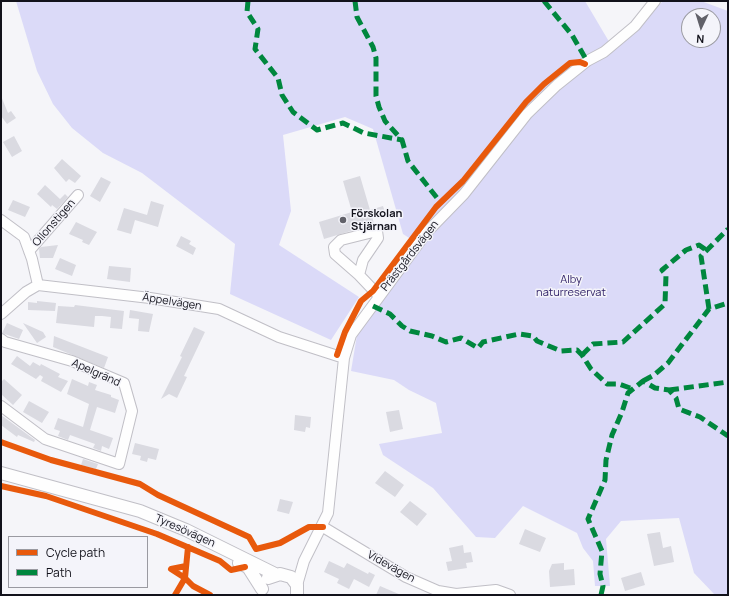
<!DOCTYPE html>
<meta charset="utf-8">
<style>
body{margin:0}
#map{position:relative;width:729px;height:596px;overflow:hidden;background:#f5f5f9;font-family:Manrope,sans-serif}
canvas{display:block}
.frame{position:absolute;inset:0;border:2px solid #12121b;pointer-events:none}
.legend{position:absolute;left:8px;top:536px;width:140px;height:52px;box-sizing:border-box;background:#f4f4fa;border:1px solid #9a9aa1;margin:0;padding:5px 7px;list-style:none;font-size:12px;color:#12121b}
.legend li{display:flex;align-items:center;gap:8px;height:20px}
.legend b{width:20px;border:1px solid #9a9aa1}
.north{position:absolute;left:681px;top:8px;width:40px;height:40px;box-sizing:border-box;background:#f4f4fa;border:1px solid #9a9aa1;border-radius:50%;rotate:184deg;font-size:11px;font-weight:700;line-height:16px;text-align:center;color:#12121b}
.north::after{content:'';display:block;margin:auto;width:14px;height:18px;background:#616169;clip-path:polygon(50% 0,100% 100%,50% 72%,0 100%)}
</style>
<div id="map">
<canvas width="729" height="596"></canvas>
<div class="frame"></div>
<ul class="legend">
<li><b style="height:5px;background:#e8590c"></b>Cycle path</li>
<li><b style="height:5px;background:#00873e"></b>Path</li>
</ul>
<div class="north">N</div>
</div>
<script>
const context = document.querySelector('canvas').getContext('2d');
context.lineJoin = 'round';
function fillPath(path, color) { context.fillStyle = color; context.fill(path, 'evenodd'); }
const toPath = rows => new Path2D(rows.map(r => 'M' + r).join(''));
function stroke(path, color, width, dash) { context.strokeStyle = color; context.lineWidth = width; context.lineCap = dash ? 'butt' : 'round'; context.setLineDash(dash || []); context.stroke(path); }
function write(font, color, halo, rows, align = 'center') {
  context.font = font + ' Manrope,sans-serif'; context.lineWidth = 3; context.setLineDash([]); context.textBaseline = 'middle'; context.strokeStyle = halo; context.fillStyle = color; for (const [text, x, y, turn = 0] of rows) {
    context.save(); context.translate(x, y); context.rotate((+turn || 0) * Math.PI / 180); context.textAlign = isNaN(turn) ? turn : align; if (halo) context.strokeText(text, 0, 0); context.fillText(text, 0, 0); context.restore();
  }
}
fillPath(toPath([
 [16,1,585,1,614,50,635,33,646,18,663,1,701,1,728,11,728,595,715,595,694,573,679,518,621,521,606,539,610,586,595,586,593,561,583,548,577,533,523,506,495,538,476,537,433,488,383,455,379,444,442,433,436,403,409,390,394,380,351,371,357,335,420,245,403,234,373,129,345,117,283,135,291,211,279,245,359,297,331,340,230,294,235,244,142,173,103,153,72,128,53,104,37,71],
 [689,16,713,16,713,40,689,40]
]), '#dbdaf8');
fillPath(toPath([
 [1,96,8,113,11,111,16,118,7,124,1,116],
 [14,136,22,151,12,157,3,142],
 [62,159,81,176,75,183,69,179,66,182,54,168],
 [360,176,370,210,383,206,385,212,372,216,374,224,324,239,319,222,352,212,343,181],
 [101,177,111,182,100,202,90,196],
 [45,185,60,199,65,194,68,197,57,209,52,205,51,207,37,194],
 [13,200,30,207,25,217,8,210],
 [151,201,164,205,158,227,135,220,131,234,117,230,124,208,147,215],
 [76,222,97,232,89,245,82,242,83,240,69,234],
 [181,236,191,241,189,244,196,248,193,255,176,246],
 [58,245,53,258,40,258,39,249,41,247],
 [60,258,76,265,72,276,55,269],
 [109,266,131,268,130,282,107,279],
 [37,301,56,303,55,311,28,310,28,302,37,303],
 [75,305,124,311,122,329,110,328,111,317,102,316,95,316,94,327,56,323,58,306,74,307],
 [130,310,153,314,149,332,138,331,139,319,129,318],
 [7,323,23,330,19,339,2,333],
 [23,323,43,332,46,337,37,343],
 [194,327,205,332,184,376,187,377,177,398,169,394,161,399,182,357,180,356],
 [54,336,108,357,104,368,53,347],
 [17,356,30,366,33,362,40,366,41,364,60,374,58,377,68,381,61,392,41,381,43,377,40,375,36,379,11,364],
 [4,379,22,395,13,405,1,394,1,382],
 [72,379,88,386,89,382,97,385,95,390,111,395,111,397,119,400,115,413,97,407,90,430,113,438,109,449,102,446,101,451,93,448,95,444,70,435,68,440,58,436,60,431,54,429,58,418,83,427,89,404,67,394],
 [29,401,49,412,42,423,23,412],
 [399,410,403,429,390,432,386,412],
 [1,415,35,440,34,442,18,435,17,437,1,425],
 [295,415,311,417,310,428,306,427,305,432,294,430],
 [135,443,159,449,156,460,148,458,147,462,140,460,141,456,132,454],
 [83,459,98,464,96,469,81,465],
 [385,471,404,485,395,497,375,483],
 [280,499,293,502,289,514,277,511],
 [410,501,427,514,417,526,400,512],
 [525,529,546,538,540,552,519,544],
 [660,532,663,548,671,546,674,562,654,566,647,534],
 [463,545,464,553,471,552,473,562,466,563,467,568,448,571,446,562,452,561,449,548],
 [329,561,344,568,347,563,368,574,369,572,375,575,369,587,354,579,349,589,337,583,339,579,324,572],
 [564,563,564,570,574,569,575,585,550,587,549,571,552,564],
 [641,572,645,585,625,591,621,578],
 [380,586,401,595,376,595]
]), '#dadae1');
const minor = toPath([
 [1,220,24,237,32,259,38,285],
 [29,251,78,195],
 [359,275,363,260,378,238,377,231,341,240,334,247,335,254,359,275,379,296],
 [1,314,26,292,38,285,150,298,219,309,279,337,344,358],
 [1,339,5,342,72,361,124,383,132,411,119,464,45,439,1,406],
 [323,527,406,577,438,591,456,594,496,590,510,595],
 [297,585,304,561,328,513,344,358,351,335,427,232,464,194,527,114,557,85,587,61,604,52,635,26,655,1]
]);
const major = toPath([
 [1,473,140,511,186,530,275,574],
 [239,563,248,567,262,589],
 [268,578,280,574,291,577,297,585,297,595]
]);
stroke(minor, '#c0bfc6', 12);
stroke(major, '#c0bfc6', 14);
stroke(minor, '#fefefe', 10);
stroke(major, '#fefefe', 12);
stroke(toPath([
 [248,1,247,12,258,29,255,49,278,78,282,95,293,112,317,130,343,123,364,133,402,140],
 [355,1,357,17,373,47,376,58,376,96,379,107,385,121,402,140,408,161,441,203],
 [544,1,572,35,587,61],
 [373,306,390,314,402,326,410,331,432,336,446,342,461,338,478,348,483,342,519,334,533,336,537,341,561,351,577,350,582,355,591,369,607,384,619,384,633,389],
 [709,309,701,256,728,229],
 [582,355,593,344,623,342,665,304,666,275,662,270,686,250,699,245,706,250],
 [643,381,654,375,668,363,709,309,728,303],
 [669,390,728,382],
 [601,595,603,586,600,574,602,551,588,519,605,480,606,460,612,435,622,412,628,393,643,381,655,388,669,390,676,398,679,409,700,417,728,436]
]), '#00873e', 5, [10, 5]);
stroke(toPath([
 [337,355,345,332,361,301,373,291,436,207,463,181,526,102,544,84,570,63,580,62,585,64],
 [1,442,51,460,140,484,158,495,249,537,256,549,280,543,309,527,323,527],
 [1,486,46,496,157,534,220,561,231,570,245,567],
 [188,547,185,578,193,586,210,595],
 [175,595,185,578,171,569,186,566]
]), '#e8590c', 6);
for (const [x, y, r, color] of [
 [343,220,4,"#616169"]
]) { const dot = new Path2D(); dot.arc(x, y, r, 0, 2 * Math.PI); context.fillStyle = color; context.fill(dot); stroke(dot, '#f4f4fa', 1.5); }
write('bold 11px', '#12121b', '#f4f4fa', [
 ["Förskolan",351,214],
 ["Stjärnan",351,227]
], 'left');
write('11px', '#12121b', '#f4f4fa', [
 ["Ollonstigen",54,223,-49],
 ["Prästgårdsvägen",410,256,-52],
 ["Äppelvägen",172,302,9],
 ["Apelgränd",96,373,24],
 ["Tyresövägen",185,531,24],
 ["Videvägen",391,567,29]
]);
write('11px', '#2c1d64', '#f4f4fa', [
 ["Alby",571,280],
 ["naturreservat",571,293]
]);
</script>
